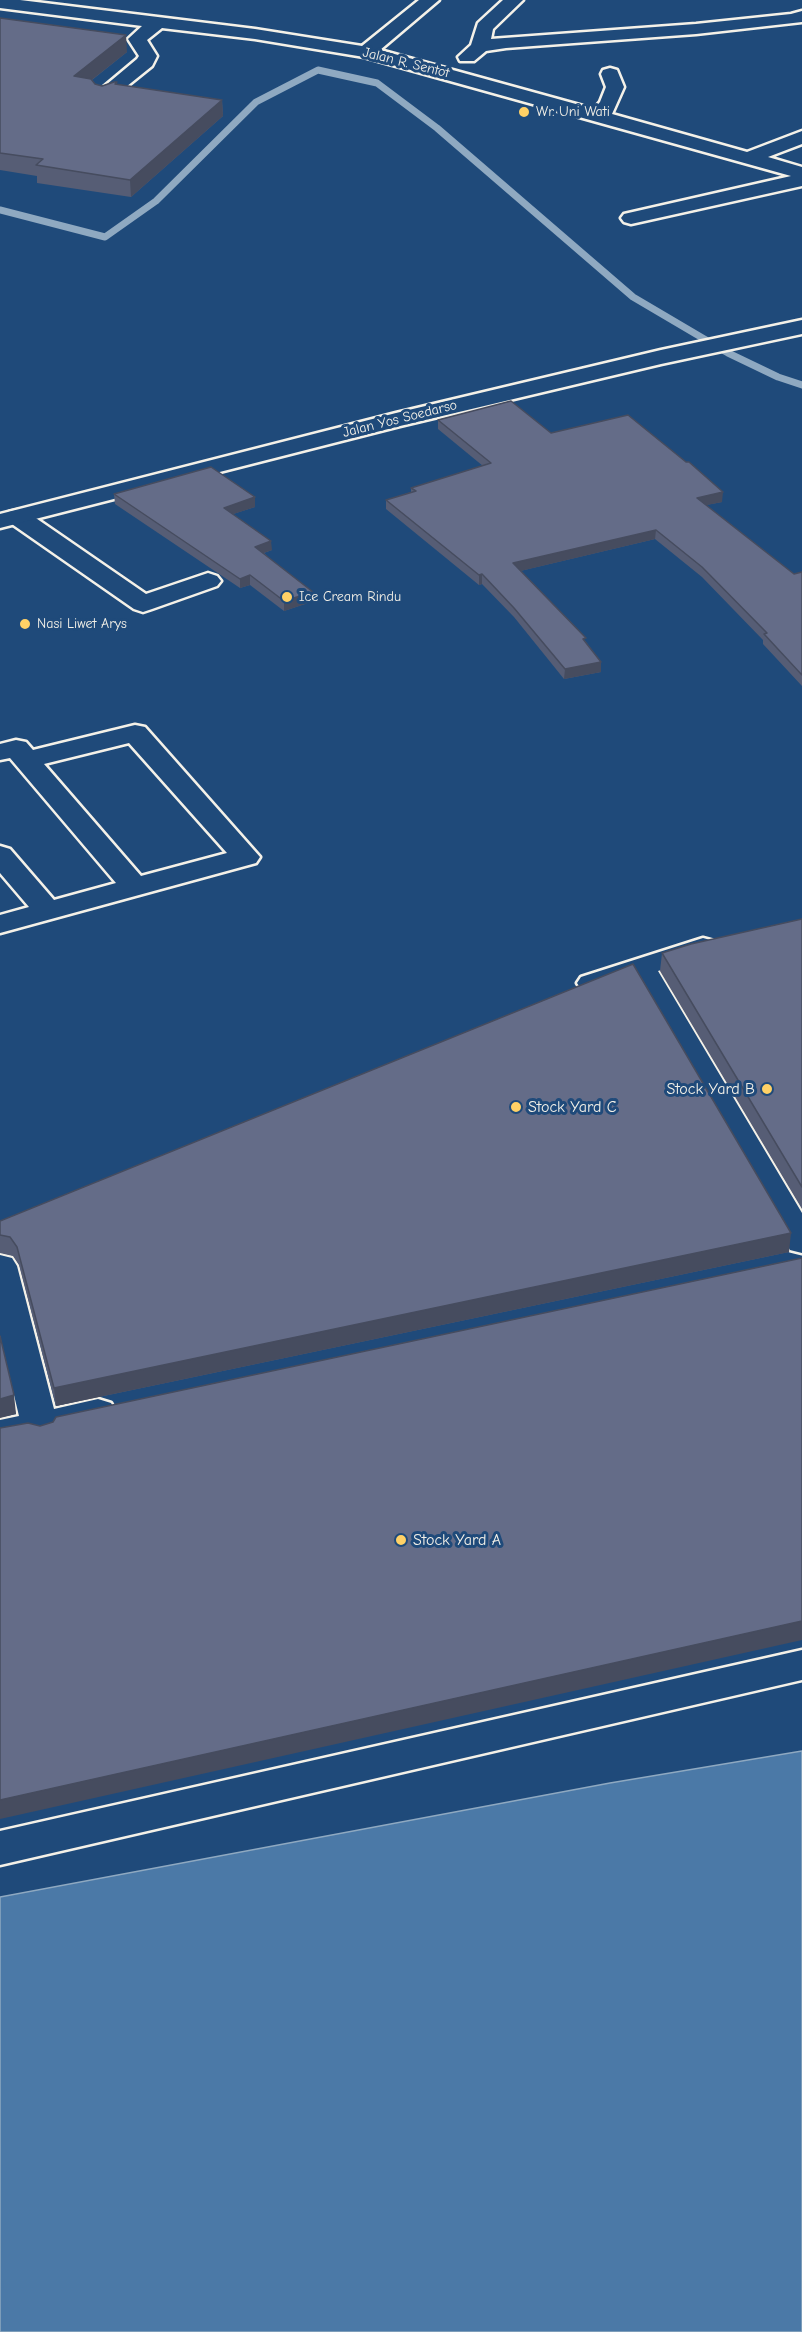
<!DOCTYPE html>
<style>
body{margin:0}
canvas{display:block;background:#1f4a7a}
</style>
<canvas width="802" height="2332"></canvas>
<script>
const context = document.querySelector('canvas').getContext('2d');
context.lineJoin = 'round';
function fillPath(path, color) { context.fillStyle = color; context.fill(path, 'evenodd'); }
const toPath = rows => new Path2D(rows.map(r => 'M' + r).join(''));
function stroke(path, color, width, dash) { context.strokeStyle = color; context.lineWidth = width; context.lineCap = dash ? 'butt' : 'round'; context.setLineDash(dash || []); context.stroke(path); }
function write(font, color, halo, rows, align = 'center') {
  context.font = font + ' "Comic Neue",sans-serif'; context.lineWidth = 6; context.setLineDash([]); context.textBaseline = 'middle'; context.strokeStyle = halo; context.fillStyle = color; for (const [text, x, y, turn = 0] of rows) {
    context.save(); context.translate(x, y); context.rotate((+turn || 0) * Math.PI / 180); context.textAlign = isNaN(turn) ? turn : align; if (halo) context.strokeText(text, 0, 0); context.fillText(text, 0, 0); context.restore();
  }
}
const water = toPath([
 [802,1751,802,2332,0,2332,0,1897,610,1783,802,1751]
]);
fillPath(water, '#4b79a7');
stroke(water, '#8fa9c1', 1.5);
stroke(toPath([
 [0,210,105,237,156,201,256,102,318,70,377,83,437,128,633,297,728,353,778,377,802,385]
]), '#8fa9c1', 7);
const minor = toPath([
 [0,0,20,0,255,29,362,46,419,0,439,0,380,50,594,109,600,102,606,87,601,74,603,70,610,68,617,70,624,87,612,114,747,152,802,131,802,144,768,157,802,167,802,186,631,224,624,222,621,218,624,214,791,176,364,57,255,39,162,28,147,40,157,56,152,66,111,99,104,101,97,99,94,95,137,59,139,56,128,39,142,26,0,8,0,0],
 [503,0,523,0,493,29,491,39,696,24,791,14,802,11,802,22,696,34,506,48,486,51,474,61,460,61,458,57,471,45,478,23,503,0],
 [18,510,27,512,146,594,208,573,217,576,221,581,217,586,152,609,143,612,134,609,9,522,6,517,9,512,18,510],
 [135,725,145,727,260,857,256,863,0,933,0,915,29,907,0,873,0,846,10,849,54,900,116,883,10,758,0,760,0,744,16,740,26,742,33,750,135,725],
 [129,743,227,853,141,876,44,764,129,743],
 [703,938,714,941,718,947,714,953,658,971,802,1213,802,1253,790,1250,785,1242,633,980,592,992,581,989,577,983,581,977,703,938],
 [0,1255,12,1258,17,1266,54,1409,98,1399,111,1403,116,1412,111,1421,57,1434,54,1439,41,1443,30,1440,0,1446,0,1420,19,1416,0,1336,0,1255],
 [802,1650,802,1680,0,1865,0,1831,802,1650]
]);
const highway = toPath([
 [802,320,802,334,661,364,400,426,0,528,0,514,396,413,661,350,802,320]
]);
stroke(minor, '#f4f1e8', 5);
stroke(highway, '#f4f1e8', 5);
fillPath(minor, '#1f4a7a');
fillPath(highway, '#1f4a7a');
fillPath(toPath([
 [0,18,127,52,92,80,95,84,102,86,117,82,117,85,222,100,223,116,131,197,37,183,37,176,0,170],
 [438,420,551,433,722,502,706,505,794,574,802,572,802,686,763,644,763,640,702,577,655,539,520,571,586,642,601,662,601,672,564,679,514,617,482,584,479,585,386,509,386,500,411,492,411,488,483,466,438,429],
 [114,494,255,497,255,507,233,514,272,550,264,553,314,601,284,611,250,585,240,588,115,504],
 [802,919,802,1209,660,971,662,953],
 [0,1221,789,1252,56,1406,19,1265,13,1256,0,1253]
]), '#565d75');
fillPath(toPath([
 [126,35,127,52,75,93,74,76],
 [222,100,223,116,131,197,130,180],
 [723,492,722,502,697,507,697,498],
 [255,497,255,507,224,517,224,508],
 [656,530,655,539,512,573,513,563],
 [271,541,272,550,255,556,255,547],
 [482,574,482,584,479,585,479,575],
 [250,575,250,585,240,588,240,579],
 [313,592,314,601,284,611,284,601],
 [601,662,601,672,564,679,565,669],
 [791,1233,789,1252,56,1406,54,1388],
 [14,1395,16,1414,0,1418,0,1399],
 [802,1621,802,1640,0,1819,0,1800]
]), '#464c5f');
const building = toPath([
 [0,18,126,35,74,76,91,79,95,84,102,86,114,82,117,82,115,84,222,100,130,180,36,165,43,159,0,153,0,18],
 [511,401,551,433,628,415,686,462,689,462,723,492,697,498,794,574,802,572,802,675,764,634,767,633,702,567,656,530,513,563,586,638,583,639,601,662,565,669,514,608,482,574,479,575,386,500,416,491,411,488,491,463,438,420,511,401],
 [211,467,255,497,224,508,271,541,255,547,313,592,284,601,250,575,240,579,114,494,211,467],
 [802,919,802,1187,662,953,691,944,802,919],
 [633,964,791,1233,54,1388,17,1247,10,1237,0,1235,0,1221,633,964],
 [802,1258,802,1621,0,1800,0,1428,28,1423,40,1426,53,1422,56,1417,802,1258],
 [0,1336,14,1395,0,1399,0,1336]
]);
fillPath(building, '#646c88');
stroke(building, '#464c5f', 1.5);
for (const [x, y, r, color] of [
 [524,112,6,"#ffd166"],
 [287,597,6,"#ffd166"],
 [25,624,6,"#ffd166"],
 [767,1089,6,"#ffd166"],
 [516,1107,6,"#ffd166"],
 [401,1540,6,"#ffd166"]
]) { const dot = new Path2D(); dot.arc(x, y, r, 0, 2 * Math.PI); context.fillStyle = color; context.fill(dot); stroke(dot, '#1f4a7a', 2); }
write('14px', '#f4f1e8', '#1f4a7a', [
 ["Jalan R. Sentot",406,63,14],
 ["Jalan Yos Soedarso",400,419,-14]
]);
write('14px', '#f4f1e8', '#1f4a7a', [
 ["Wr. Uni Wati",536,112],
 ["Ice Cream Rindu",299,597],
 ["Nasi Liwet Arys",37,624]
], 'left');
write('16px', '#f4f1e8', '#1f4a7a', [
 ["Stock Yard B",755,1089,"right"],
 ["Stock Yard C",528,1107],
 ["Stock Yard A",413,1540]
], 'left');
</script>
